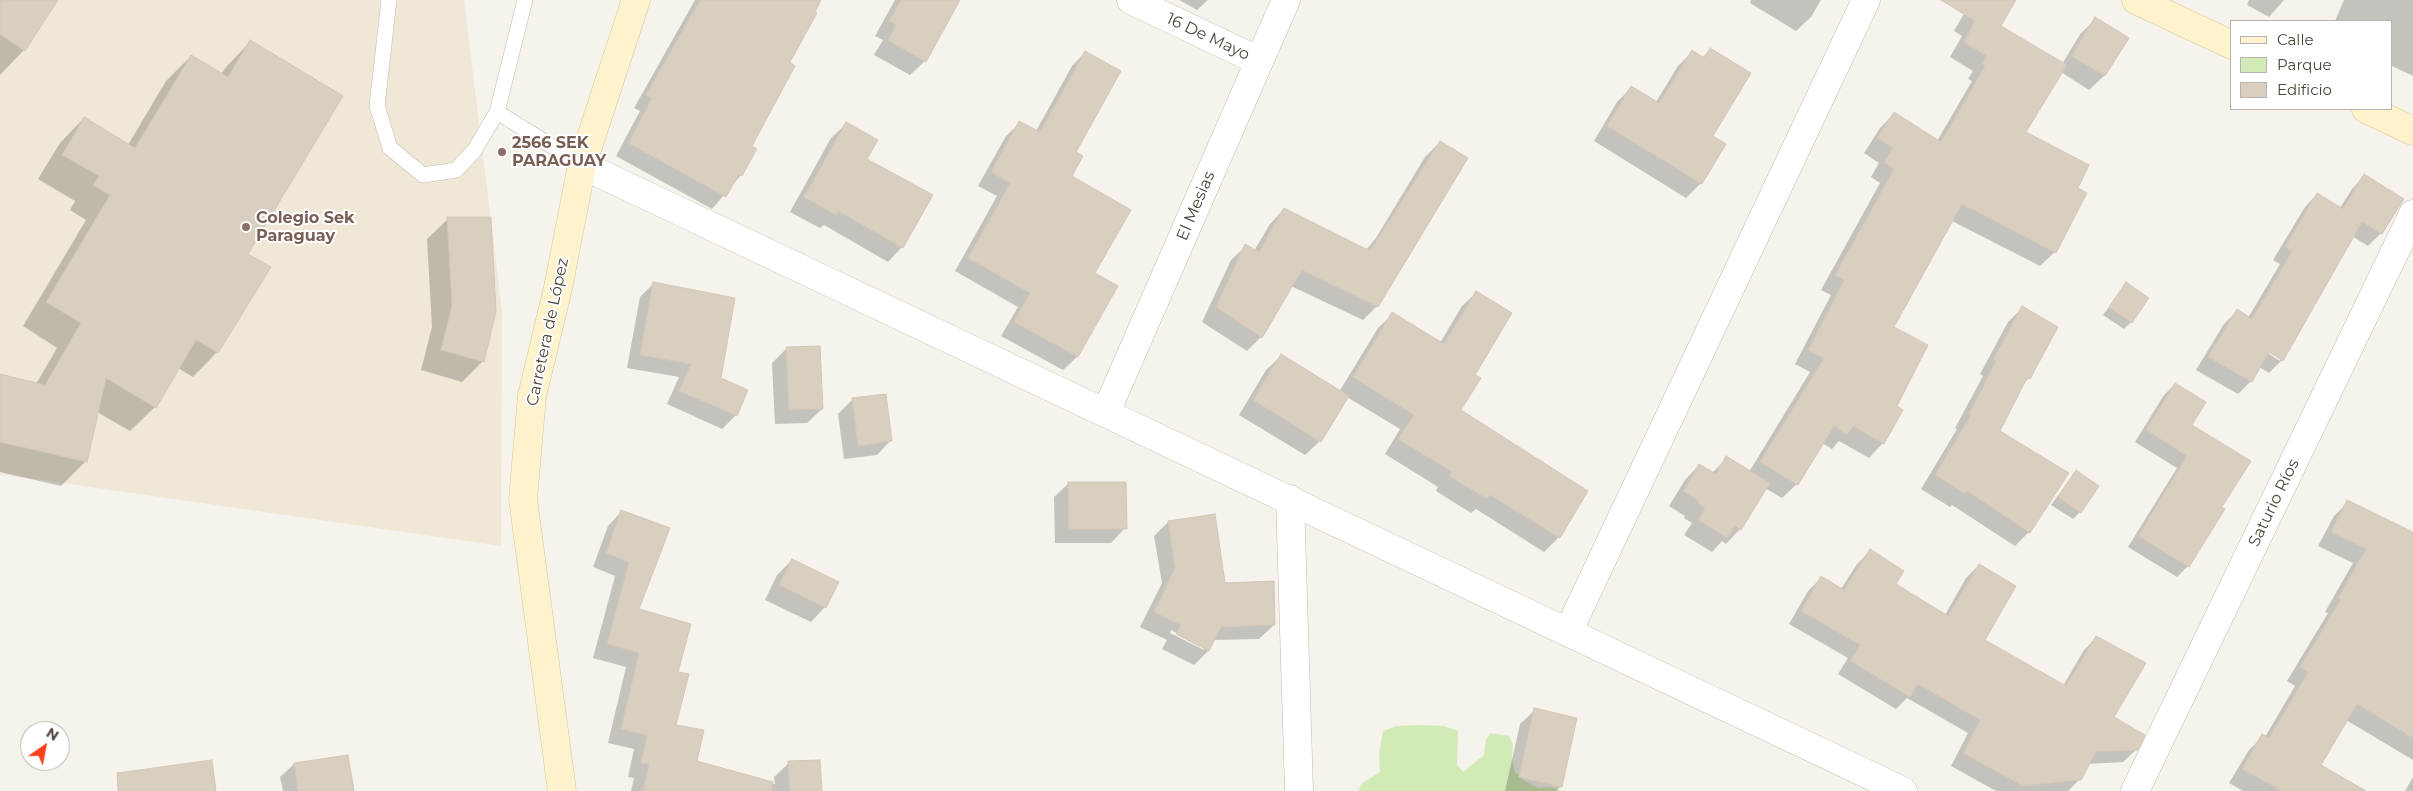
<!DOCTYPE html>
<meta charset="utf-8">
<style>
body{margin:0}
#map{position:relative;width:2413px;height:791px;overflow:hidden;background:#f6f3ec;font-family:Montserrat,sans-serif}
canvas{display:block}
.legend{position:absolute;left:2230px;top:20px;width:162px;height:90px;box-sizing:border-box;background:#fff;border:1px solid #b7b4b0;margin:0;padding:6px 9px;list-style:none;font-size:15px;color:#4b4439}
.legend li{display:flex;align-items:center;gap:10px;height:25px}
.legend b{width:25px;border:1px solid #b7b4b0}
.north{position:absolute;left:20px;top:721px;width:50px;height:50px;box-sizing:border-box;background:#fff;border:1px solid #b7b4b0;border-radius:50%;rotate:33deg;font-size:14px;font-weight:700;line-height:20px;text-align:center;color:#4b4439}
.north::after{content:'';display:block;margin:auto;width:18px;height:22px;background:#fc3f1d;clip-path:polygon(50% 0,100% 100%,50% 72%,0 100%)}
</style>
<div id="map">
<canvas width="2413" height="791"></canvas>
<ul class="legend">
<li><b style="height:6px;background:#fff3cd"></b>Calle</li>
<li><b style="height:14px;background:#d2eab5"></b>Parque</li>
<li><b style="height:14px;background:#d8cfc1"></b>Edificio</li>
</ul>
<div class="north">N</div>
</div>
<script>
const context = document.querySelector('canvas').getContext('2d');
context.lineJoin = 'round';
function fillPath(path, color) { context.fillStyle = color; context.fill(path, 'evenodd'); }
const toPath = rows => new Path2D(rows.map(r => 'M' + r).join(''));
function stroke(path, color, width, dash) { context.strokeStyle = color; context.lineWidth = width; context.lineCap = dash ? 'butt' : 'round'; context.setLineDash(dash || []); context.stroke(path); }
function write(font, color, halo, rows, align = 'center') {
  context.font = font + ' Montserrat,sans-serif'; context.lineWidth = 4; context.setLineDash([]); context.textBaseline = 'middle'; context.strokeStyle = halo; context.fillStyle = color; for (const [text, x, y, turn = 0] of rows) {
    context.save(); context.translate(x, y); context.rotate((+turn || 0) * Math.PI / 180); context.textAlign = isNaN(turn) ? turn : align; if (halo) context.strokeText(text, 0, 0); context.fillText(text, 0, 0); context.restore();
  }
}
fillPath(toPath([
 [0,0,464,0,502,311,501,546,0,474]
]), '#efe8d6');
fillPath(toPath([
 [1419,725,1444,726,1458,731,1457,765,1463,772,1484,755,1486,739,1491,733,1509,736,1513,744,1512,758,1515,772,1525,781,1538,788,1550,787,1565,791,1358,791,1361,784,1380,772,1379,754,1383,731,1397,726]
]), '#d2eab5');
fillPath(toPath([
 [0,0,53,0,24,50,0,75],
 [695,0,819,0,750,147,741,175,712,209,616,156,640,111,634,108],
 [895,0,959,0,925,61,910,75,874,55,883,40,875,36],
 [1179,0,1208,0,1197,10],
 [1751,0,1821,0,1811,17,1796,31,1750,3],
 [1972,0,2015,0,1999,26,2062,64,2081,33,2096,19,2127,39,2104,76,2089,90,2061,72,2024,132,2076,189,2055,252,2040,266,1952,221,1893,328,1896,407,1883,443,1869,458,1839,441,1832,449,1822,443,1797,484,1782,498,1765,488,1740,529,1726,544,1722,541,1712,552,1684,535,1692,523,1684,518,1685,516,1669,506,1685,480,1699,465,1712,473,1727,458,1749,472,1810,372,1795,364,1831,295,1821,290,1880,183,1871,177,1879,163,1864,153,1880,128,1894,114,1937,141,1972,81,1968,79,1973,71,1950,57,1962,36,1954,31],
 [2249,0,2284,0,2269,17,2247,5],
 [2344,0,2413,0,2413,76,2392,66,2392,21,2335,21],
 [250,42,247,254,217,352,193,377,178,368,155,407,130,431,97,412,86,461,61,486,0,472,0,376,36,384,57,348,23,326,86,220,70,210,75,201,38,179,60,143,84,118,128,145,166,81,191,56,221,74,226,67],
 [1710,50,1712,137,1724,145,1701,183,1686,198,1594,141,1617,102,1632,87,1656,102,1678,66,1692,52,1702,58],
 [1085,52,1070,177,1094,274,1116,287,1077,357,1063,370,1001,336,1018,307,955,271,997,196,978,186,1006,136,1020,123,1036,131,1072,66],
 [846,124,865,160,902,247,888,262,824,225,820,228,790,212,831,138],
 [1440,142,1377,306,1363,320,1291,286,1261,337,1247,351,1202,322,1231,260,1246,246,1254,251,1270,224,1284,209,1366,250,1376,238,1425,157],
 [2364,176,2381,233,2368,246,2352,236,2282,360,2269,373,2259,367,2251,381,2238,394,2196,370,2224,324,2237,311,2248,318,2280,264,2273,260,2305,207,2317,194,2340,208,2352,189],
 [2264,348,2280,358,2280,361,2263,350],
 [448,219,483,361,462,382,421,370,432,327,427,239],
 [653,284,719,379,736,415,722,429,667,404,679,377,627,368,640,297],
 [2126,284,2131,322,2124,329,2103,315],
 [1477,292,1473,375,1460,411,1586,491,1559,537,1544,552,1476,509,1471,513,1436,491,1438,487,1385,454,1400,429,1347,397,1320,441,1305,455,1239,415,1266,370,1281,356,1339,392,1378,328,1393,314,1440,343,1462,306],
 [2022,308,2029,378,2023,384,1998,432,2029,532,2015,546,1952,505,1950,507,1921,489,1957,429,1955,428,1983,376,1980,374,2008,322],
 [787,348,822,409,807,423,775,424,772,363],
 [2175,384,2221,508,2188,566,2177,577,2128,547,2177,468,2135,442,2164,395],
 [852,400,891,440,877,455,844,459,838,414],
 [2076,471,2080,512,2073,519,2051,505],
 [1069,483,1125,528,1111,543,1055,543,1054,497],
 [2348,502,2413,534,2413,760,2346,720,2319,766,2363,791,2243,791,2229,783,2249,750,2263,736,2265,737,2295,686,2287,681,2328,613,2325,612,2353,563,2318,546,2334,516],
 [622,511,638,610,677,673,675,726,696,762,775,784,774,777,789,763,820,791,631,791,634,778,628,777,634,749,608,743,626,667,593,658,615,576,593,567,608,526],
 [1168,522,1224,584,1274,625,1259,639,1213,640,1208,651,1194,665,1162,649,1167,640,1140,627,1162,583,1154,536],
 [1171,630,1204,648,1204,650,1170,633],
 [1870,551,1895,584,1945,615,1966,578,1979,565,1983,640,2063,686,2084,650,2097,637,2113,717,2137,749,2123,762,2088,764,2080,779,2068,791,1996,791,1951,766,1968,733,1907,698,1896,709,1838,674,1848,658,1789,624,1808,591,1821,578,1841,589,1857,564],
 [792,560,825,607,811,622,765,600,777,575],
 [1535,710,1561,786,1556,791,1505,791,1520,724],
 [294,764,352,791,283,791,280,777],
 [2413,777,2413,791,2405,791]
]), '#0003');
const building = toPath([
 [0,0,58,0,25,51,0,34,0,0],
 [700,0,821,0,815,12,817,13,790,62,795,66,752,146,757,149,742,176,739,174,726,197,628,143,652,98,646,95,700,0],
 [901,0,960,0,926,62,888,40,896,25,889,21,901,0],
 [1941,0,2016,0,2001,26,2067,65,2026,132,2089,165,2078,188,2087,193,2056,253,1962,204,1894,327,1928,345,1897,406,1903,410,1884,444,1853,426,1847,435,1834,426,1798,485,1760,462,1824,358,1808,350,1844,280,1835,275,1894,169,1884,162,1893,148,1877,138,1894,112,1941,142,1985,66,1982,64,1987,56,1964,42,1975,21,1941,0],
 [2095,17,2129,38,2105,76,2071,56,2095,17],
 [250,40,343,96,248,254,271,267,218,353,196,340,156,408,106,378,87,462,0,442,0,374,45,385,81,323,46,302,110,195,93,185,99,176,62,155,84,117,135,148,191,55,228,77,250,40],
 [1710,48,1751,73,1713,136,1726,144,1702,184,1607,126,1631,86,1659,103,1692,50,1704,58,1710,48],
 [1085,51,1121,71,1076,152,1083,156,1072,176,1131,210,1095,273,1118,286,1078,357,1014,322,1030,293,968,258,1010,183,991,172,1019,121,1040,132,1085,51],
 [846,122,878,140,867,159,933,195,903,248,838,211,836,215,804,197,846,122],
 [1440,141,1468,158,1378,307,1302,270,1262,338,1216,307,1245,244,1259,252,1284,208,1370,251,1440,141],
 [2364,174,2404,199,2382,234,2362,222,2283,361,2269,352,2252,382,2208,357,2237,309,2252,319,2292,251,2285,247,2317,193,2343,209,2364,174],
 [447,217,491,217,496,311,484,362,441,350,452,306,447,217],
 [653,282,735,298,721,378,748,390,737,416,679,391,691,364,640,355,653,282],
 [2126,282,2149,298,2132,323,2109,307,2126,282],
 [1476,291,1512,313,1475,375,1481,378,1461,410,1588,491,1560,538,1490,495,1487,499,1449,476,1452,472,1398,439,1414,415,1353,377,1392,312,1444,344,1476,291],
 [2022,306,2058,327,2030,379,2027,378,2000,431,2069,473,2030,533,1967,491,1965,494,1935,475,1971,415,1969,414,1996,361,1993,360,2022,306],
 [820,346,823,409,789,410,786,347,820,346],
 [1281,354,1349,396,1321,442,1253,400,1281,354],
 [2175,383,2206,402,2192,425,2251,461,2222,507,2225,509,2189,567,2138,536,2187,456,2146,430,2175,383],
 [886,394,892,441,858,446,852,398,886,394],
 [1726,456,1770,483,1741,530,1735,526,1727,538,1698,520,1705,508,1698,503,1699,501,1683,491,1699,464,1716,474,1726,456],
 [2076,470,2099,486,2081,513,2058,497,2076,470],
 [1068,482,1126,482,1127,529,1069,529,1068,482],
 [2347,500,2413,532,2413,738,2357,704,2321,765,2366,791,2282,791,2242,769,2262,734,2269,738,2308,672,2300,667,2341,599,2338,598,2366,549,2331,532,2347,500],
 [621,510,670,528,639,609,691,624,678,672,689,674,676,725,704,730,697,761,773,782,771,791,643,791,649,764,641,763,647,735,621,729,639,653,607,644,629,562,606,553,621,510],
 [1215,514,1225,583,1274,581,1275,625,1221,627,1209,651,1176,634,1181,625,1154,612,1175,568,1168,521,1215,514],
 [1870,549,1904,571,1896,584,1948,616,1979,564,2016,586,1985,640,2066,686,2096,636,2146,663,2114,717,2145,735,2138,750,2096,752,2081,780,2023,786,1963,753,1980,720,1918,684,1910,697,1862,668,1850,661,1860,645,1801,611,1821,576,1844,590,1870,549],
 [792,559,839,582,826,608,779,585,792,559],
 [1534,708,1577,718,1562,787,1519,777,1534,708],
 [348,755,354,791,298,791,294,763,348,755],
 [212,760,216,791,118,791,117,773,212,760],
 [820,760,822,791,790,791,788,761,820,760]
]);
fillPath(building, '#d8cfc1');
stroke(building, '#d3c7b4', 1);
const lane = toPath([
 [389,0,377,106,390,148,423,175,456,170,474,151,497,112,525,0],
 [497,112,582,165]
]);
const street = toPath([
 [1131,0,1259,61],
 [582,165,1903,791],
 [1106,412,1286,0],
 [1290,499,1299,791],
 [1568,632,1866,0],
 [2135,791,2413,214]
]);
const secondary = toPath([
 [2136,0,2232,45],
 [2366,109,2413,131],
 [562,791,523,499,532,396,558,288,582,165,636,0]
]);
stroke(lane, '#c2bbae', 16);
stroke(street, '#c2bbae', 29);
stroke(secondary, '#d6c79b', 29);
stroke(lane, '#fff', 15);
stroke(street, '#fff', 28);
stroke(secondary, '#fff3cd', 28);
for (const [x, y, r, color] of [
 [502,152,5,"#8d6e63"],
 [246,227,5,"#8d6e63"]
]) { const dot = new Path2D(); dot.arc(x, y, r, 0, 2 * Math.PI); context.fillStyle = color; context.fill(dot); stroke(dot, '#fff', 2); }
write('16px', '#4b4439', '#fff', [
 ["16 De Mayo",1208,37,25],
 ["El Mesias",1196,206,-67],
 ["Carretera de López",548,332,-78],
 ["Saturio Ríos",2274,503,-64]
]);
write('bold 16px', '#785e54', '#fff', [
 ["2566 SEK",512,143],
 ["PARAGUAY",512,161],
 ["Colegio Sek",256,218],
 ["Paraguay",256,236]
], 'left');
</script>
